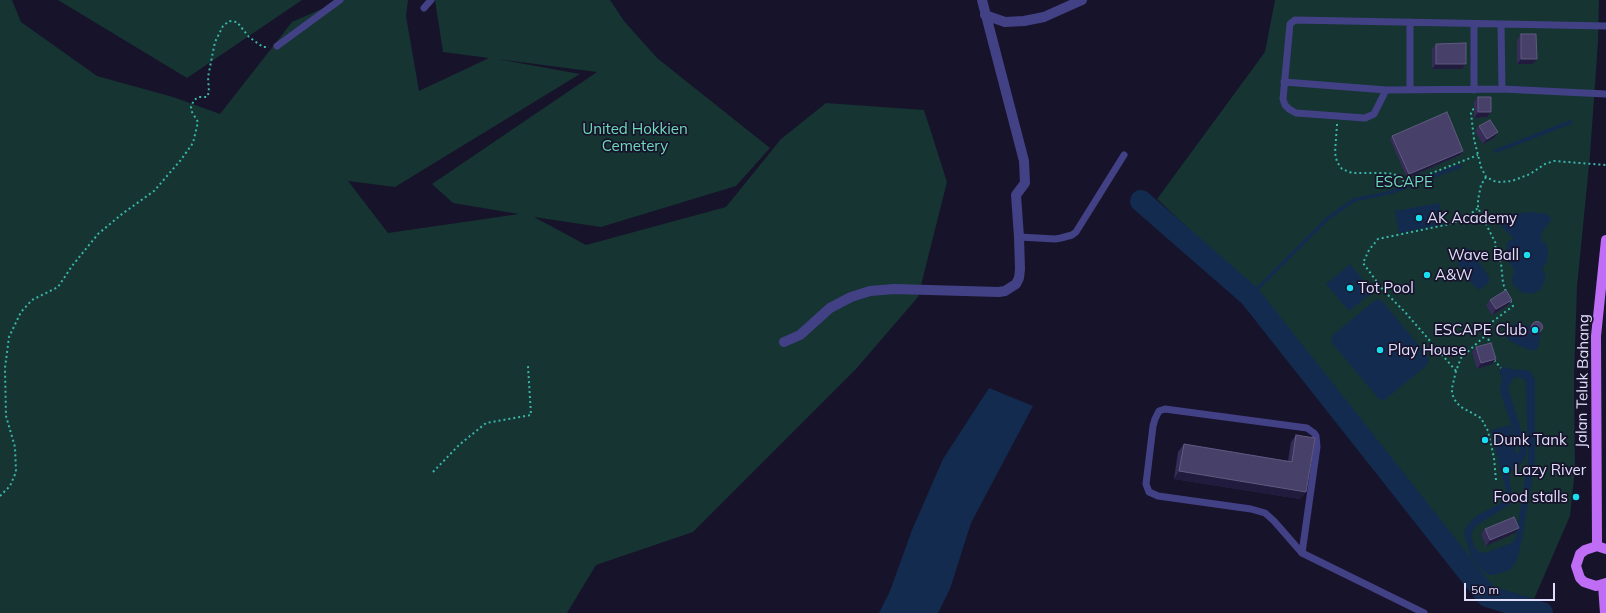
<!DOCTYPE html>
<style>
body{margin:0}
#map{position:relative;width:1606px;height:613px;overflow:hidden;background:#17132a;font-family:Mulish,sans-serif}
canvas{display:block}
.scale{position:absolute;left:1464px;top:583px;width:91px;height:18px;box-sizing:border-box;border:2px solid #e1defd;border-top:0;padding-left:5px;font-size:12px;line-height:14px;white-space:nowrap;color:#e1defd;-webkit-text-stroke:3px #17132a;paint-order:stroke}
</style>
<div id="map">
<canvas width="1606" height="613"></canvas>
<div class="scale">50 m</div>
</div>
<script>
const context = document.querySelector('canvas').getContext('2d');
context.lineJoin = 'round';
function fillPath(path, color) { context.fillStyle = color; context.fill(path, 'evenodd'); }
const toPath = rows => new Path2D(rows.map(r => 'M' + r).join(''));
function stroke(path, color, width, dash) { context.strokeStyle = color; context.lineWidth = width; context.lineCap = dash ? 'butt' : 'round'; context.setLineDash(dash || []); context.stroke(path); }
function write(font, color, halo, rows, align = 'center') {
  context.font = font + ' Mulish,sans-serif'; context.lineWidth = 3.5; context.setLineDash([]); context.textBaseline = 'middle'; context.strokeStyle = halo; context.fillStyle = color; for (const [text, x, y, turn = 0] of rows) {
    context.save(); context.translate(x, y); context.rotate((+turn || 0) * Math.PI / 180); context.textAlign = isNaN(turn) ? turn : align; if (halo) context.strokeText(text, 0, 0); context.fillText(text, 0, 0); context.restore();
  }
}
fillPath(toPath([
 [0,0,12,0,21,22,97,76,173,97,220,114,292,22,342,0,408,0,406,16,419,91,489,58,443,52,435,0,610,0,624,21,657,58,770,148,736,186,601,227,534,217,586,245,726,207,781,139,826,103,924,110,947,182,918,297,856,369,693,532,596,565,567,613,0,613],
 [497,59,597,72,432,184,453,203,519,214,388,233,348,181,395,187,580,74],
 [58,0,302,0,187,78],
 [1275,0,1599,0,1598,42,1590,155,1577,287,1574,378,1575,469,1570,516,1534,599,1488,586,1264,299,1157,199,1265,52]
]), '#163432');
fillPath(toPath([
 [1439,203,1443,224,1399,233,1395,211],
 [1532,212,1547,214,1551,218,1550,222,1542,232,1541,240,1542,242,1545,242,1548,251,1547,261,1542,269,1545,273,1545,281,1540,290,1532,294,1521,292,1513,284,1512,279,1515,269,1510,264,1506,253,1507,244,1510,240,1514,239,1502,227,1500,222,1502,218,1512,214],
 [1468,248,1476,255,1481,266,1489,276,1489,283,1479,290,1472,284,1458,264,1457,255,1462,249],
 [1350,264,1373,292,1349,311,1326,284],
 [1378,299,1382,301,1427,355,1429,360,1426,366,1387,398,1382,400,1378,398,1333,344,1331,339,1333,335,1374,301],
 [1517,323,1526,326,1535,324,1541,330,1538,348,1536,350,1529,350,1508,340,1506,334,1508,328],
 [1503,366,1509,369,1526,370,1531,372,1533,376,1535,381,1535,461,1522,539,1517,560,1510,570,1494,575,1489,575,1484,572,1471,557,1464,533,1466,527,1476,516,1499,504,1503,501,1505,496,1506,491,1491,430,1510,425,1516,444,1515,451,1517,453,1520,452,1501,394,1500,388,1502,378,1499,371],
 [1515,377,1522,378,1526,383,1528,461,1516,537,1512,543,1485,553,1480,552,1475,548,1471,537,1473,530,1476,526,1509,505,1512,496,1509,478,1510,471,1522,463,1526,456,1526,445,1508,388,1510,383],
 [989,388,1033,406,971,523,950,589,938,613,879,613,890,591,912,530,943,459]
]), '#132b4e');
stroke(toPath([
 [1496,151,1571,122],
 [1250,296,1327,219,1354,200,1392,192,1460,166]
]), '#132b4e', 3.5);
stroke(toPath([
 [1141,201,1250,296,1487,596,1542,613]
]), '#132b4e', 22);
stroke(toPath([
 [1474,109,1472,110,1471,113,1474,139,1481,167,1486,177,1494,181,1500,182,1512,181,1530,174,1545,164,1554,161,1606,165],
 [1337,124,1335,153,1337,162,1342,169,1352,173,1384,173,1394,174,1405,182,1409,182,1478,155],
 [1486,177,1481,185,1478,200,1478,208,1496,244,1495,250,1501,263,1503,283,1506,292],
 [1487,334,1490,345],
 [1494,360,1501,368],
 [1456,371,1405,312,1383,290,1363,263,1369,250,1378,239,1450,224,1454,222,1463,220,1478,208],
 [433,472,459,445,486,423,531,415,528,366],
 [1496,480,1494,458,1488,431,1481,418,1461,407,1456,402,1452,394,1452,388,1456,371,1461,358,1487,334,1490,331,1492,322,1513,306,1510,300],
 [0,496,10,486,16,472,15,447,6,416,5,368,9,337,21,312,32,300,58,287,72,266,98,234,122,214,154,191,180,161,193,143,198,122,192,112,191,107,194,100,199,97,207,97,209,92,208,77,215,42,223,26,229,21,237,22,249,37,263,47,269,47]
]), '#3ab6ab', 2, [2, 3]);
stroke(toPath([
 [424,8,431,0],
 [1474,24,1474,90],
 [1501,24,1502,89],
 [277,46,340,0],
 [1284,82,1386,90,1502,89,1606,94],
 [1386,90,1374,114,1365,118,1296,113,1289,109,1285,105,1283,99,1290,24,1295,20,1606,26],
 [1410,90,1410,22],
 [1019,237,1055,239,1061,238,1072,235,1076,232,1124,155],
 [1302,553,1317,447,1316,436,1314,433,1307,428,1165,409,1159,411,1155,419,1153,426,1146,484,1149,492,1158,496,1251,509,1265,513,1274,521,1302,553,1424,613]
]), '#434186', 7);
stroke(toPath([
 [985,15,1005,22,1024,21,1044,17,1082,0],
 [784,342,800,335,830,308,851,297,870,291,894,289,999,292,1005,291,1016,284,1019,278,1020,269,1019,237,1016,195,1025,183,1024,161,982,0]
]), '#434186', 10);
stroke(toPath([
 [1597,546,1596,336,1606,240],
 [1606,549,1597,546,1585,550,1580,554,1576,566,1580,578,1584,582,1596,586,1606,583],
 [1603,585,1605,613]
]), '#bf6df5', 10);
fillPath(toPath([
 [1521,34,1537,59,1533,64,1517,64,1517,40],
 [1436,44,1466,64,1462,69,1432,69,1432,49],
 [1478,97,1487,117,1474,118,1474,102],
 [1479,126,1494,138,1483,144,1475,131],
 [1392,136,1460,155,1407,178,1390,139],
 [1490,300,1512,300,1508,305,1492,315,1486,305],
 [1532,324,1538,334,1535,336,1531,334,1529,332,1530,326],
 [1476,347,1496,359,1492,364,1477,369,1472,352],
 [1296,435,1306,492,1300,499,1174,479,1178,452,1184,444,1288,461,1291,442],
 [1485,529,1515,533,1486,546,1481,534]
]), '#352d57');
fillPath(toPath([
 [1521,59,1537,59,1533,64,1517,64],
 [1436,64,1466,64,1462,69,1432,69],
 [1478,112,1491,112,1487,117,1474,118],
 [1498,132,1494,138,1483,144,1487,139],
 [1463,151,1460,155,1407,178,1409,174],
 [1512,300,1508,305,1492,315,1496,309],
 [1533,332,1540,332,1538,334,1535,336,1531,334],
 [1496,359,1492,364,1477,369,1481,363],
 [1179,471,1306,492,1300,499,1174,479],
 [1519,528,1515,533,1486,546,1490,540]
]), '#211b3d');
const building = toPath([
 [1521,34,1536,34,1537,59,1521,59,1521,34],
 [1466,43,1466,64,1436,64,1436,44,1466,43],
 [1478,97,1491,97,1491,112,1478,112,1478,97],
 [1447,112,1463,151,1409,174,1392,136,1447,112],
 [1490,120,1498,132,1487,139,1479,126,1490,120],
 [1506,290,1512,300,1496,309,1490,300,1506,290],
 '1531.5 327a5.5 5.5 0 1 1 11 0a5.5 5.5 0 1 1-11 0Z',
 [1491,343,1496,359,1481,363,1476,347,1491,343],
 [1296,435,1315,438,1306,492,1179,471,1184,444,1292,462,1296,435],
 [1514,517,1519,528,1490,540,1485,529,1514,517]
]);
fillPath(building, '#474068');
stroke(building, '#605980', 1);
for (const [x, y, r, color] of [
 [1419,218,4,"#18deef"],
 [1527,255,4,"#18deef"],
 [1427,275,4,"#18deef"],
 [1350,288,4,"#18deef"],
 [1535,330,4,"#18deef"],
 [1380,350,4,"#18deef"],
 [1485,440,4,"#18deef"],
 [1506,470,4,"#18deef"],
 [1576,497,4,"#18deef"]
]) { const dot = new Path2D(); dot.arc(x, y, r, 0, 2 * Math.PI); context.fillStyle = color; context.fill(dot); stroke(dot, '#17132a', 1.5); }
write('15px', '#6edabc', '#17132a', [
 ["United Hokkien",635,129],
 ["Cemetery",635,146],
 ["ESCAPE",1404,182]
]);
write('15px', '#e1defd', '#17132a', [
 ["AK Academy",1427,218],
 ["Wave Ball",1519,255,"right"],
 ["A&W",1435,275],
 ["Tot Pool",1358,288],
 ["ESCAPE Club",1527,330,"right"],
 ["Play House",1388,350],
 ["Dunk Tank",1493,440],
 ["Lazy River",1514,470],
 ["Food stalls",1568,497,"right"]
], 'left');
write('15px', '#e1defd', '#17132a', [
 ["Jalan Teluk Bahang",1583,381,-89]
]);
</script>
